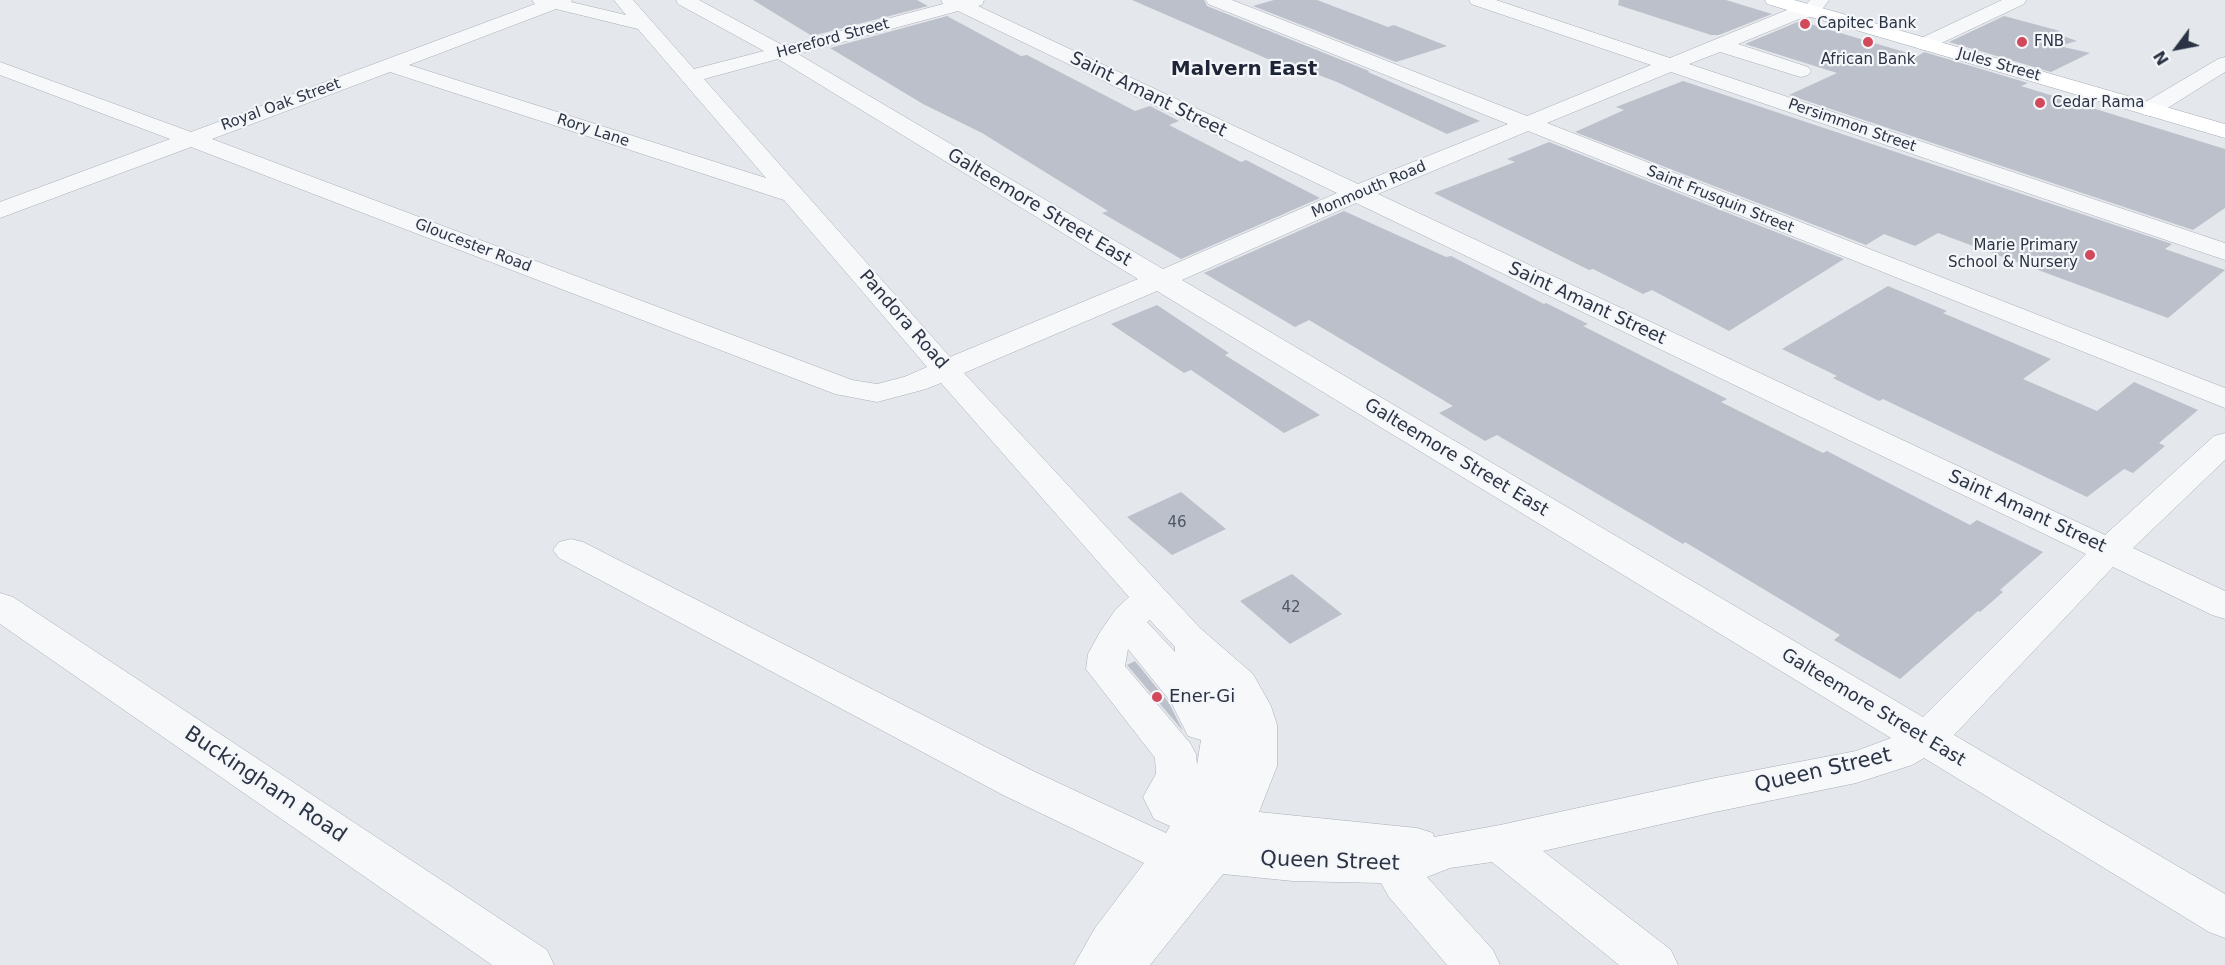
<!DOCTYPE html>
<style>
body{margin:0}
#map{position:relative;width:2225px;height:965px;overflow:hidden;background:#e4e7ec;font-family:"DejaVu Sans",sans-serif}
canvas{display:block}
.north{position:absolute;left:2147px;top:18px;width:60px;height:60px;-webkit-text-stroke:4px #f4f6f9;paint-order:stroke;rotate:238deg;font-size:16px;font-weight:700;line-height:24px;text-align:center;color:#2b3445}
.north::after{content:'';display:block;margin:auto;width:21px;height:27px;background:#2b3445;clip-path:polygon(50% 0,100% 100%,50% 72%,0 100%)}
</style>
<div id="map">
<canvas width="2225" height="965"></canvas>
<div class="north">N</div>
</div>
<script>
const context = document.querySelector('canvas').getContext('2d');
context.lineJoin = 'round';
function fillPath(path, color) { context.fillStyle = color; context.fill(path, 'evenodd'); }
const toPath = rows => new Path2D(rows.map(r => 'M' + r).join(''));
function stroke(path, color, width, dash) { context.strokeStyle = color; context.lineWidth = width; context.lineCap = dash ? 'butt' : 'round'; context.setLineDash(dash || []); context.stroke(path); }
function write(font, color, halo, rows, align = 'center') {
  context.font = font + ' "DejaVu Sans",sans-serif'; context.lineWidth = 4.5; context.setLineDash([]); context.textBaseline = 'middle'; context.strokeStyle = halo; context.fillStyle = color; for (const [text, x, y, turn = 0] of rows) {
    context.save(); context.translate(x, y); context.rotate((+turn || 0) * Math.PI / 180); context.textAlign = isNaN(turn) ? turn : align; if (halo) context.strokeText(text, 0, 0); context.fillText(text, 0, 0); context.restore();
  }
}
fillPath(toPath([
 [753,0,917,0,928,6,812,36],
 [1132,0,1204,0,1207,6,1369,71,1368,72,1480,121,1447,134,1337,82,1316,74,1307,76],
 [1274,0,1317,0,1388,27,1394,25,1447,46,1396,62,1253,6],
 [1619,0,1726,0,1772,14,1719,35,1711,35,1618,5],
 [947,16,1021,56,1027,55,1135,111,1150,106,1179,121,1169,125,1241,162,1246,160,1320,198,1181,259,1102,213,1108,211,982,133,923,104,830,48],
 [2004,16,2060,31,2055,33,2077,41,2059,46,2090,53,2051,72,1949,42],
 [1800,21,1918,56,1924,52,2028,83,2021,86,2225,149,2225,208,2193,230,1789,95,1837,73,1745,44],
 [1683,81,2172,244,2165,249,2225,270,2168,318,1938,233,1915,246,1884,234,1866,245,1575,132,1624,110,1616,107],
 [1549,142,1844,259,1729,331,1652,290,1643,294,1593,269,1589,270,1434,193,1515,162,1507,159],
 [1344,211,1446,257,1451,256,1544,304,1546,303,1588,324,1583,326,1727,399,1721,402,1823,453,1827,451,1970,525,1977,520,2043,552,2000,590,2003,592,1980,612,1978,611,1900,679,1834,640,1840,635,1685,542,1683,544,1497,435,1485,441,1439,413,1453,406,1309,320,1295,327,1204,273],
 [1888,286,1947,311,1943,313,2051,359,2023,379,2097,411,2134,382,2198,410,2159,443,2165,446,2133,473,2124,469,2087,497,1883,399,1879,401,1833,378,1837,376,1782,349],
 [1157,305,1229,353,1225,355,1320,415,1284,433,1191,370,1184,373,1111,324],
 [1181,492,1226,529,1172,555,1127,517],
 [1292,574,1342,614,1290,644,1240,601],
 [1135,661,1169,703,1183,731,1127,665]
]), '#bbc0ca');
const minor = toPath([
 [532,0,572,0,571,2,626,15,614,0,633,0,694,69,764,51,678,4,676,0,699,0,784,46,943,4,941,0,984,0,982,5,978,6,1358,184,1508,124,1208,4,1206,0,1232,0,1527,116,1651,65,1471,4,1469,0,1496,0,1670,58,1787,10,1805,6,1810,0,1829,0,1818,15,1799,19,1738,44,1808,67,1811,71,1808,75,1801,77,1794,75,1720,52,1689,64,2225,243,2225,260,1671,72,1547,123,2225,388,2225,408,1528,131,1378,194,2105,535,2214,436,2225,433,2225,460,2133,548,2225,591,2225,619,2212,615,2113,567,1954,735,2225,894,2225,938,2209,932,1924,758,1912,765,1856,783,1715,812,1543,851,1671,950,1678,965,1619,965,1492,862,1450,868,1427,877,1493,950,1500,965,1447,965,1389,897,1381,883,1293,881,1223,874,1150,965,1074,965,1095,928,1144,863,1003,795,559,558,553,550,559,542,571,539,583,542,1033,771,1166,833,1170,826,1154,819,1143,797,1156,774,1155,758,1086,669,1088,654,1100,632,1116,609,1129,597,941,383,926,389,877,402,835,394,191,147,0,218,0,202,170,139,0,75,0,62,191,132,535,4,532,0],
 [556,9,638,29,766,178,409,65,556,9],
 [958,11,1337,193,1163,269,798,54,958,11],
 [778,59,1138,279,950,357,704,79,778,59],
 [390,72,784,200,927,367,904,377,877,384,852,380,212,139,390,72],
 [1356,203,2086,554,1923,717,1182,280,1356,203],
 [1157,291,1891,738,1856,751,1715,778,1500,825,1434,837,1433,833,1417,828,1259,812,1277,766,1277,725,1271,706,1253,674,1200,628,964,373,1157,291],
 [1150,620,1175,647,1175,652,1147,622,1150,620],
 [1128,649,1171,702,1188,736,1201,740,1197,765,1196,754,1190,743,1125,666,1128,649],
 [2002,0,2026,0,2024,4,1931,48,1924,50,1917,48,1914,44,1917,40,2002,0],
 [2225,57,2225,72,2158,114,2150,116,2142,114,2139,109,2142,104,2218,59,2225,57],
 [0,593,13,597,547,950,554,965,492,965,0,624,0,593]
]);
const major = toPath([
 [1765,0,1794,0,2225,124,2225,138,1767,4,1765,0]
]);
stroke(minor, '#a9aeb7', 1);
stroke(major, '#a3abb8', 1);
fillPath(minor, '#f7f8fa');
fillPath(major, '#fff');
for (const [x, y, r, color] of [
 [1805,24,6,"#d1495b"],
 [1868,42,6,"#d1495b"],
 [2022,42,6,"#d1495b"],
 [2040,103,6,"#d1495b"],
 [2090,255,6,"#d1495b"],
 [1157,697,6,"#d1495b"]
]) { const dot = new Path2D(); dot.arc(x, y, r, 0, 2 * Math.PI); context.fillStyle = color; context.fill(dot); stroke(dot, '#f4f6f9', 2); }
write('15px', '#2b3445', '#f4f6f9', [
 ["Capitec Bank",1817,24],
 ["FNB",2034,42],
 ["African Bank",1868,60,"center"],
 ["Cedar Rama",2052,103],
 ["Marie Primary",2078,246,"right"],
 ["School & Nursery",2078,263,"right"]
], 'left');
write('15px', '#2b3445', '#f4f6f9', [
 ["Hereford Street",833,39,-15],
 ["Jules Street",1999,65,16],
 ["Royal Oak Street",281,105,-20],
 ["Persimmon Street",1852,126,19],
 ["Rory Lane",593,131,18],
 ["Monmouth Road",1369,190,-23],
 ["Saint Frusquin Street",1720,200,22],
 ["Gloucester Road",473,246,21]
]);
write('15px', '#4f5766', null, [
 ["46",1177,523],
 ["42",1291,608]
]);
write('18px', '#2b3445', '#f4f6f9', [
 ["Saint Amant Street",1148,95,26],
 ["Galteemore Street East",1039,208,31],
 ["Saint Amant Street",1587,304,25],
 ["Pandora Road",903,320,49],
 ["Galteemore Street East",1456,458,31],
 ["Saint Amant Street",2027,512,25],
 ["Galteemore Street East",1873,708,31]
]);
write('18px', '#2b3445', '#f4f6f9', [
 ["Ener-Gi",1169,697]
], 'left');
write('bold 20px', '#1d2536', '#f4f6f9', [
 ["Malvern East",1244,70]
]);
write('21px', '#2b3445', '#f4f6f9', [
 ["Queen Street",1823,771,-13],
 ["Buckingham Road",265,785,34],
 ["Queen Street",1330,862,2]
]);
</script>
